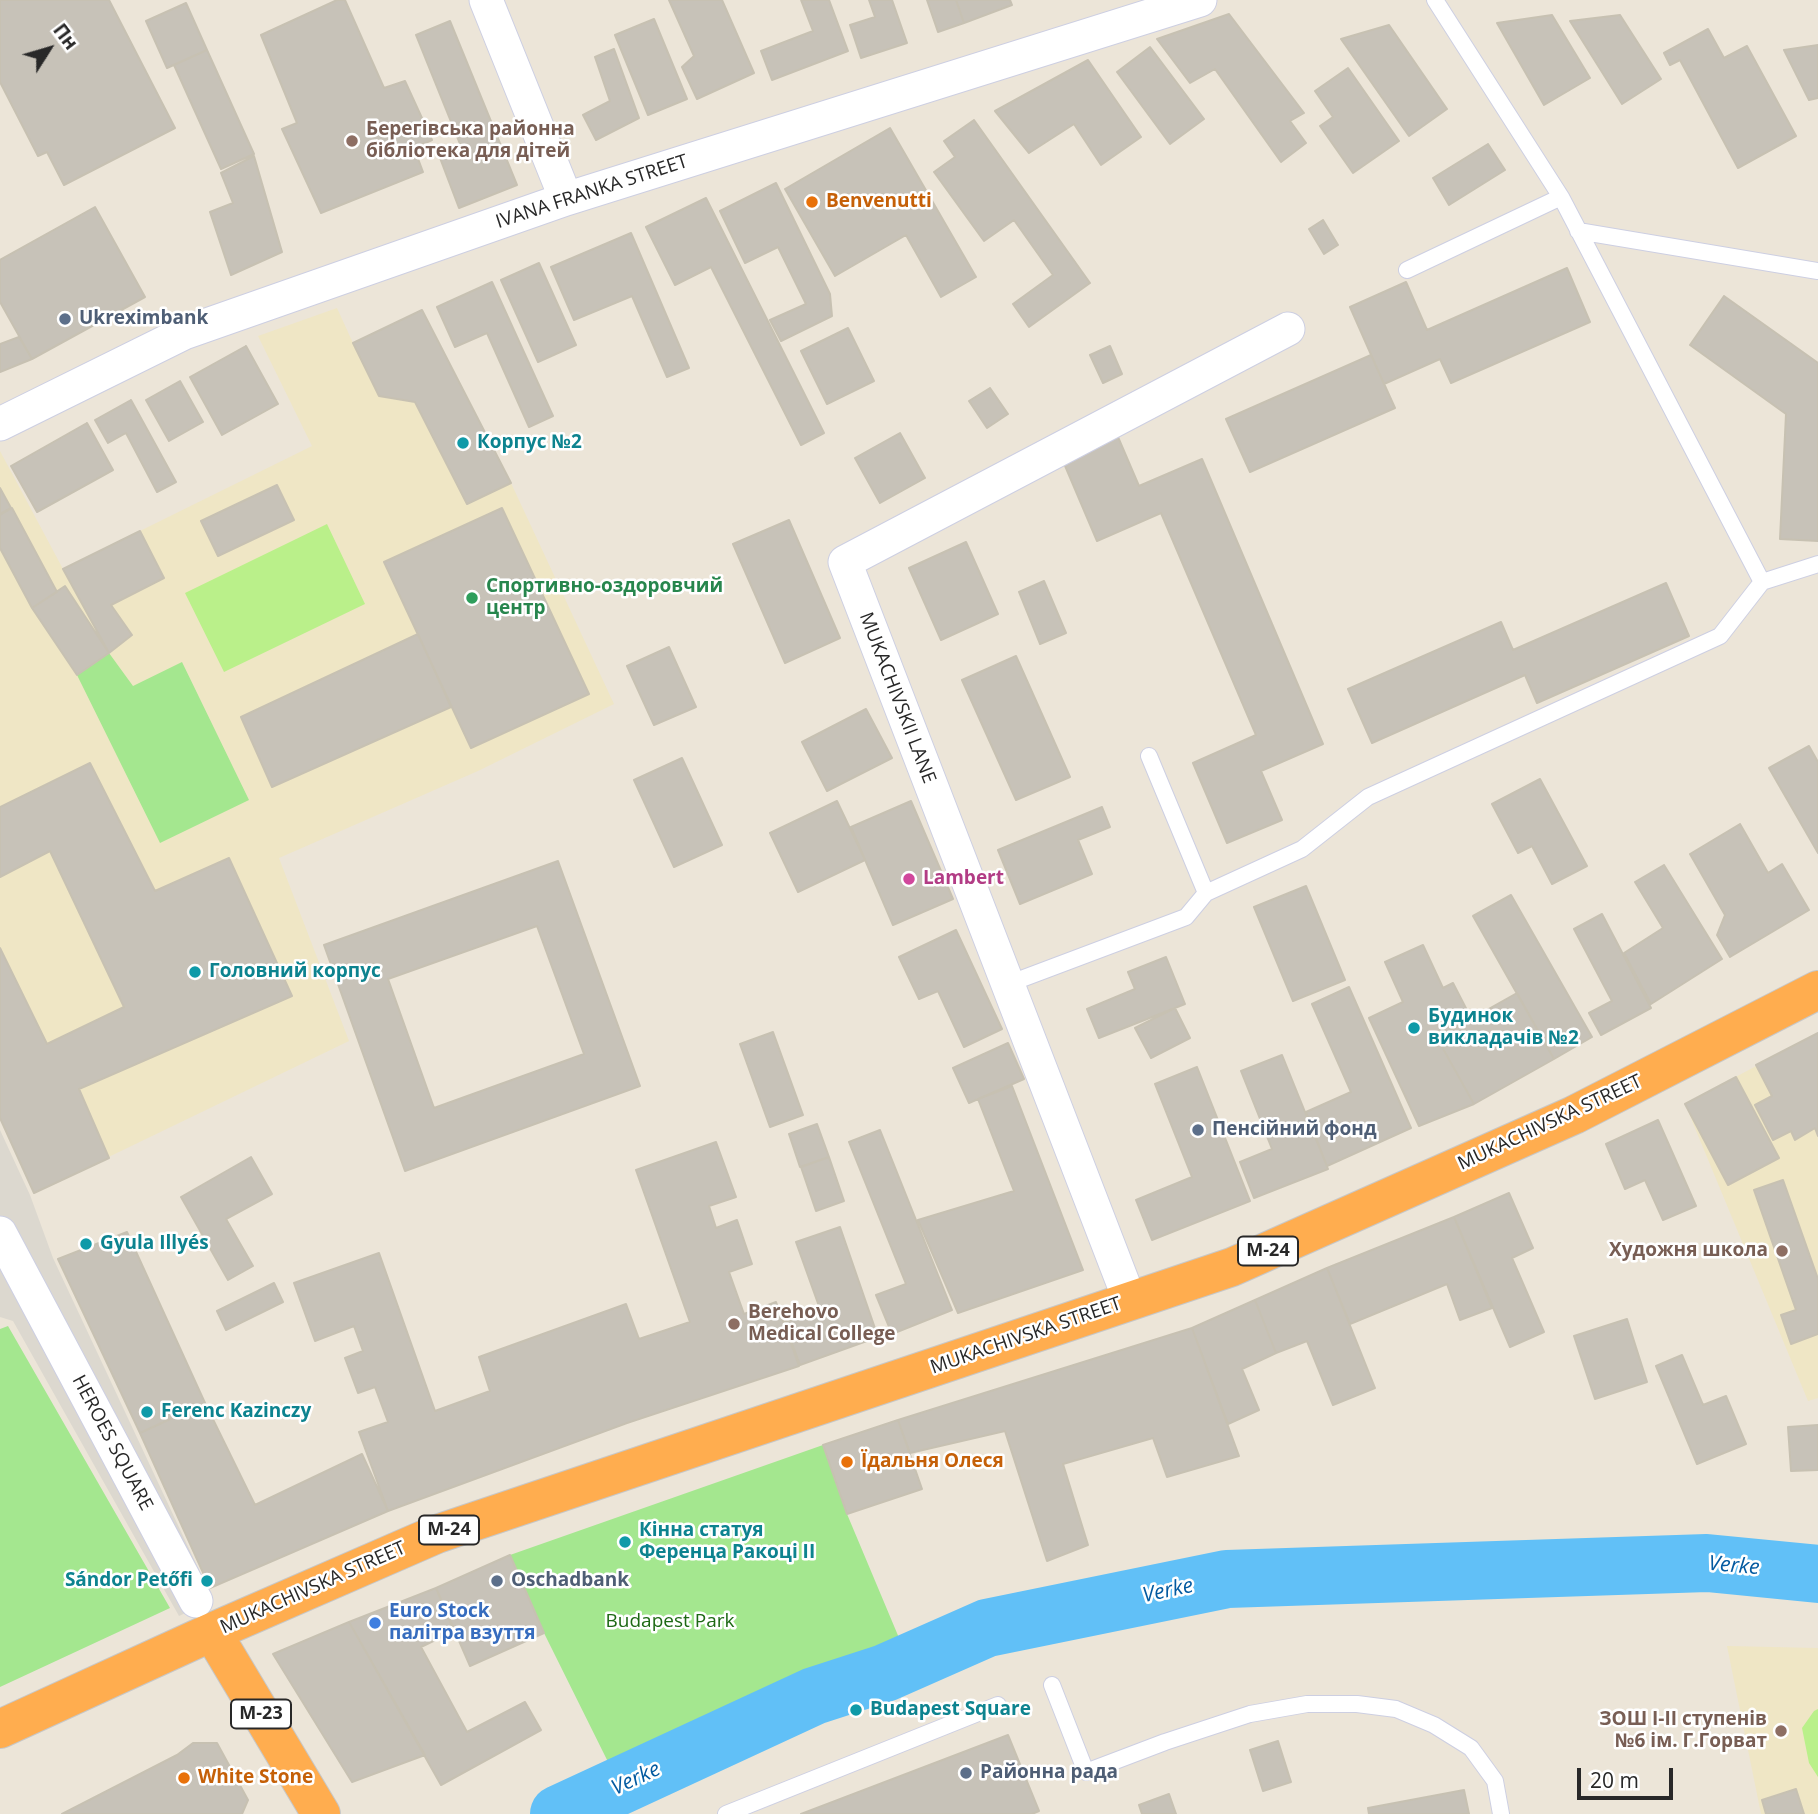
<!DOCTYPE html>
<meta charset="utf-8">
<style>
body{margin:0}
#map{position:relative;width:1818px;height:1814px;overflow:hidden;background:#ece5d8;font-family:"Open Sans",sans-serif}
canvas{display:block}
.north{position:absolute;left:14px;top:14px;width:70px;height:70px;-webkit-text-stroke:5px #fff;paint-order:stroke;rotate:53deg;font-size:19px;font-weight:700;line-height:28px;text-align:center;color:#282828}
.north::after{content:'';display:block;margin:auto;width:24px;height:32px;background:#282828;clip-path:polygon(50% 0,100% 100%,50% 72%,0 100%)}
.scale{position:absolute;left:1577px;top:1768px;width:96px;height:32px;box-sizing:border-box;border:4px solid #282828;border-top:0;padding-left:9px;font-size:21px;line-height:24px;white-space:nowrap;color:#282828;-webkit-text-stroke:5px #fff;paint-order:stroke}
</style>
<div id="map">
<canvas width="1818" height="1814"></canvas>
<div class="north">Пн</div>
<div class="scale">20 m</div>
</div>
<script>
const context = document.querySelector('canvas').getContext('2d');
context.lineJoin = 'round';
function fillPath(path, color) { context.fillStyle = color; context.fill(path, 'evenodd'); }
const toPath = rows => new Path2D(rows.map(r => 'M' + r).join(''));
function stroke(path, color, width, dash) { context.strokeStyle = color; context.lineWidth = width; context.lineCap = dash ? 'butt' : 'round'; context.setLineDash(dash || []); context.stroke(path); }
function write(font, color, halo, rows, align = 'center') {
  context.font = font + ' "Open Sans",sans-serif'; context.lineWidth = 5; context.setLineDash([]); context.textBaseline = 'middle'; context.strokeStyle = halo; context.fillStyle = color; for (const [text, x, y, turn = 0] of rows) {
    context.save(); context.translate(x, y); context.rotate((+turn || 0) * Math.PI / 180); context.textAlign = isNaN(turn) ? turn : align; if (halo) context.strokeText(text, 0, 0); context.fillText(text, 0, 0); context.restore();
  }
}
fillPath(toPath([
 [337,308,353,343,433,335,511,483,614,704,478,771,279,858,349,1041,34,1193,0,1118,0,451,63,569,312,446,258,336],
 [1818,1033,1818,1398,1808,1401,1685,1104],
 [1727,1646,1818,1648,1818,1814,1761,1814]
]), '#efe6c5');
fillPath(toPath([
 [109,653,133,686,182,662,249,800,160,843,77,675],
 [8,1326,170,1608,0,1687,0,1329],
 [823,1445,847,1514,902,1645,877,1653,615,1776,544,1633,510,1555]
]), '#a4e78f');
fillPath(toPath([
 [327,524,365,604,224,672,185,593],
 [1818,1709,1818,1777,1809,1763,1802,1728,1814,1711]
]), '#baf08a');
fillPath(toPath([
 [0,1130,30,1195,53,1258,213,1600,179,1616,13,1321,0,1317]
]), '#dcd8cf');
stroke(toPath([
 [559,1814,814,1696,885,1673,987,1628,1227,1579,1707,1563,1818,1574]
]), '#61c0f7', 58);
const building = toPath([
 [0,0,109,0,175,128,64,185,47,152,38,156,0,82,0,0],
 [337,0,345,0,384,88,405,81,432,140,414,148,423,172,321,213,282,129,297,123,261,35,337,0],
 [669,0,722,0,754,73,697,99,682,67,694,56,669,0],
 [801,0,829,0,848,51,772,80,761,51,813,31,801,0],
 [869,0,892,0,907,43,861,58,850,25,875,17,869,0],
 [927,0,956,0,964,23,938,32,927,0],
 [956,0,1010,0,1012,5,964,23,956,0],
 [186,3,207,50,167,68,146,21,186,3],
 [1229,14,1304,113,1290,121,1306,143,1281,162,1215,69,1190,83,1157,39,1229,14],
 [1552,15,1590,78,1544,105,1497,23,1552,15],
 [1620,15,1661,79,1622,104,1570,21,1620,15],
 [654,19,687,99,648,115,615,35,654,19],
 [450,21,517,185,459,208,440,158,462,149,416,35,450,21],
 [1389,25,1447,109,1409,136,1341,39,1389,25],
 [1708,29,1724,58,1747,46,1796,136,1738,168,1680,60,1670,65,1664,53,1708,29],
 [1818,45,1818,98,1809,100,1784,50,1818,45],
 [1150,47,1204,119,1170,144,1117,72,1150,47],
 [614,49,639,118,596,140,583,115,610,101,595,57,614,49],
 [207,50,254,154,221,169,174,65,207,50],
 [1088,60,1141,137,1101,165,1074,124,1029,153,995,111,1088,60],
 [1348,68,1399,141,1353,173,1320,126,1333,117,1315,91,1348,68],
 [974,120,1090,283,1029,327,1013,304,1053,275,1014,220,984,241,934,172,955,157,944,141,974,120],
 [890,128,976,277,941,297,906,235,835,276,785,189,890,128],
 [1488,144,1505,170,1449,205,1433,178,1488,144],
 [254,156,282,252,231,275,210,212,233,203,221,173,254,156],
 [776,183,830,294,832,316,781,341,770,320,806,304,778,247,745,263,720,211,776,183],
 [706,198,824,433,801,445,711,267,675,285,646,227,706,198],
 [95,207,145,297,32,359,0,302,0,260,95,207],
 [1323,220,1338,245,1324,254,1309,229,1323,220],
 [631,233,689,368,667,377,632,296,574,320,551,267,631,233],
 [539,263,576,345,538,362,501,280,539,263],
 [1567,268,1590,322,1451,383,1440,359,1384,384,1350,307,1406,282,1427,330,1567,268],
 [492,282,553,416,529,427,487,333,455,347,437,307,492,282],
 [1724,296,1818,363,1818,541,1780,539,1786,414,1690,345,1724,296],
 [422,310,511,483,467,504,415,402,379,396,353,343,422,310],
 [848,328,874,381,827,404,801,351,848,328],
 [19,337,32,359,0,372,0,344,19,337],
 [246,346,278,404,222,435,190,377,246,346],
 [1110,346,1122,374,1103,383,1090,355,1110,346],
 [1371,355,1395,408,1250,472,1226,419,1371,355],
 [180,381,203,422,169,441,146,400,180,381],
 [990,388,1008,414,987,428,969,401,990,388],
 [131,400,176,482,157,492,126,433,108,443,95,420,131,400],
 [87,423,113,470,37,512,11,466,87,423],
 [900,433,925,478,880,503,855,458,900,433],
 [1118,437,1139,486,1202,459,1323,744,1261,771,1282,820,1227,843,1193,763,1256,735,1161,513,1097,541,1063,461,1118,437],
 [277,485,294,520,218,556,201,521,277,485],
 [0,488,11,508,0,514,0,488],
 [12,508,57,592,32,608,0,548,0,515,12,508],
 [502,508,589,694,471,748,384,562,502,508],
 [789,520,840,638,785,663,733,544,789,520],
 [140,531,164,578,111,605,132,635,109,653,63,569,140,531],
 [966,542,998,614,941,640,909,568,966,542],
 [1044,581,1066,633,1040,644,1019,592,1044,581],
 [1666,583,1689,636,1537,703,1525,675,1372,743,1348,689,1501,622,1513,650,1666,583],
 [65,586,109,653,77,675,32,608,65,586],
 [418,634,451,707,272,787,241,717,418,634],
 [669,647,696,707,654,725,627,666,669,647],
 [1016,656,1070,777,1016,800,962,680,1016,656],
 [866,709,892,758,827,791,802,742,866,709],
 [1809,746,1818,762,1818,853,1769,768,1809,746],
 [682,758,722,845,674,867,634,780,682,758],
 [90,763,155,891,229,858,292,996,79,1089,109,1158,34,1193,0,1118,0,948,47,1044,124,1007,50,851,0,877,0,807,90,763],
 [1540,779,1587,866,1552,884,1532,846,1518,853,1492,804,1540,779],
 [837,801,865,860,798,892,770,833,837,801],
 [911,801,953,899,893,925,851,827,911,801],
 [1102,807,1110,827,1078,840,1092,874,1020,904,998,850,1102,807],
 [1740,824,1768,873,1782,864,1809,910,1730,957,1717,935,1725,915,1690,854,1740,824],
 [558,861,640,1086,405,1171,324,945,558,861],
 [537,926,584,1054,434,1108,388,979,537,926],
 [1664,865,1722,959,1651,1004,1624,953,1663,928,1635,882,1664,865],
 [1306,886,1345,980,1293,1001,1254,907,1306,886],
 [1511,895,1592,1037,1554,1059,1473,916,1511,895],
 [1602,914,1651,1008,1601,1035,1589,1013,1612,1001,1574,929,1602,914],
 [956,930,1002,1029,964,1047,938,991,919,999,899,957,956,930],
 [1423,945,1443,988,1453,983,1471,1018,1437,1038,1474,1104,1419,1126,1369,1018,1403,1002,1385,962,1423,945],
 [1166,957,1185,1004,1099,1038,1087,1009,1135,989,1128,972,1166,957],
 [1349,987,1411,1128,1327,1166,1306,1112,1351,1092,1312,1004,1349,987],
 [1517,993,1554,1059,1474,1104,1437,1038,1517,993],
 [1175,1008,1190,1038,1151,1058,1135,1028,1175,1008],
 [773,1032,803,1115,770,1127,740,1044,773,1032],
 [1818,1033,1818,1136,1815,1128,1795,1140,1791,1131,1773,1140,1755,1105,1772,1096,1756,1065,1818,1033],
 [1008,1043,1024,1079,969,1103,953,1068,1008,1043],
 [1282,1055,1328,1169,1254,1198,1240,1162,1272,1149,1241,1071,1282,1055],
 [1197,1067,1250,1201,1152,1240,1136,1200,1192,1177,1155,1084,1197,1067],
 [1736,1077,1779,1158,1728,1185,1685,1104,1736,1077],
 [1012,1086,1083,1270,958,1313,918,1220,1014,1191,978,1099,1012,1086],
 [1658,1120,1696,1206,1663,1220,1645,1180,1625,1189,1606,1144,1658,1120],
 [817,1124,829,1157,800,1167,789,1134,817,1124],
 [880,1130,952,1310,892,1334,876,1295,906,1284,849,1142,880,1130],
 [716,1142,736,1197,709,1206,716,1228,737,1220,752,1264,729,1272,744,1314,776,1302,799,1366,627,1423,388,1511,359,1432,388,1422,375,1387,358,1393,345,1358,363,1351,354,1326,315,1341,294,1283,379,1253,435,1411,490,1391,479,1357,626,1304,639,1339,690,1322,636,1170,716,1142],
 [251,1157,272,1194,226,1219,253,1266,228,1280,181,1197,251,1157],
 [829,1157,844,1201,816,1211,801,1167,829,1157],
 [1783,1180,1818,1279,1818,1334,1791,1344,1781,1315,1796,1310,1754,1190,1783,1180],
 [1509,1193,1533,1248,1512,1258,1544,1332,1510,1347,1454,1217,1509,1193],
 [1454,1217,1492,1308,1460,1320,1447,1284,1350,1324,1327,1268,1454,1217],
 [840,1227,878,1337,800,1365,784,1322,820,1309,796,1242,840,1227],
 [127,1232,205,1403,140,1433,58,1259,127,1232],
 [1327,1268,1375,1388,1333,1405,1307,1341,1276,1353,1255,1300,1327,1268],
 [274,1283,283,1302,226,1330,217,1311,274,1283],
 [1255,1300,1276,1353,1242,1369,1259,1410,1228,1424,1192,1328,1255,1300],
 [1627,1319,1647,1382,1595,1399,1574,1336,1627,1319],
 [1192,1328,1239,1456,1167,1477,1153,1438,1063,1464,1088,1545,1047,1561,1005,1431,910,1453,898,1420,1192,1328],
 [1682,1355,1703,1405,1726,1396,1746,1444,1697,1464,1656,1366,1682,1355],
 [205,1403,255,1505,362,1454,388,1511,210,1588,140,1433,205,1403],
 [898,1420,922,1489,847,1514,823,1445,898,1420],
 [1818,1425,1818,1470,1791,1471,1788,1427,1818,1425],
 [510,1555,544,1633,470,1666,436,1588,510,1555],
 [436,1588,454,1631,421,1647,467,1732,525,1702,541,1730,441,1785,349,1622,436,1588],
 [349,1622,425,1755,352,1782,273,1654,349,1622],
 [1008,1735,1039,1811,1032,1814,801,1814,1008,1735],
 [1278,1741,1291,1782,1263,1791,1250,1750,1278,1741],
 [193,1743,217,1743,248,1800,242,1814,62,1814,177,1755,193,1743],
 [1796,1789,1804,1814,1766,1814,1762,1800,1796,1789],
 [1464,1790,1469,1814,1369,1814,1368,1808,1464,1790],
 [1169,1794,1176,1814,1142,1814,1139,1805,1169,1794]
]);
fillPath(building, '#c7c2b8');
stroke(building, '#c7c1b2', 2);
const lane = toPath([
 [1578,231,1818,271],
 [1407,270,1561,197],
 [1762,582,1818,564],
 [1149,756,1206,893],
 [1008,984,1186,917,1206,893,1302,849,1368,797,1720,636,1762,582,1561,197,1435,0],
 [1052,1685,1086,1772,1165,1742,1250,1714,1307,1704,1357,1704,1396,1709,1434,1725,1471,1748,1495,1781,1501,1814],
 [726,1814,998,1705]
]);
const street = toPath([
 [486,0,566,199],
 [0,424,184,333,566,199,1200,0],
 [0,1233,196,1601],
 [1130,1301,845,562,1288,329]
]);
const highway = toPath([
 [212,1632,321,1814],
 [0,1729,212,1632,437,1534,1232,1267,1574,1115,1818,990]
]);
stroke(lane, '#cdcfe2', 18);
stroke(street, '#cdcfe2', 35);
stroke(highway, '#c7c7c7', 40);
stroke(lane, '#fff', 16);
stroke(street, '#fff', 33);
stroke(highway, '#ffad4f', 38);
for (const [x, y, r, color] of [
 [352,141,7,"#8d6e63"],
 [812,202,7,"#e8710a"],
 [65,319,7,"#5c6f8a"],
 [463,443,7,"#0f9aa8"],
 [472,598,7,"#2e9e5b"],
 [909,879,7,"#d1479c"],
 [195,972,7,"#0f9aa8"],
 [1414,1028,7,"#0f9aa8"],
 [1198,1130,7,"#5c6f8a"],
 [86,1244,7,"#0f9aa8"],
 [1782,1251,7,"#8d6e63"],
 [734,1324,7,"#8d6e63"],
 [147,1412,7,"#0f9aa8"],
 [847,1462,7,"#e8710a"],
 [625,1542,7,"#0f9aa8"],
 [207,1581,7,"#0f9aa8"],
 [497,1581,7,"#5c6f8a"],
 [375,1623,7,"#3f7fe0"],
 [856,1710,7,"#0f9aa8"],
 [1781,1731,7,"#8d6e63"],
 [966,1773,7,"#5c6f8a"],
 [184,1778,7,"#e8710a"]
]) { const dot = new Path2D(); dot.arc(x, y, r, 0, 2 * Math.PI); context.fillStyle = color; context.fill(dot); stroke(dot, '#fff', 2.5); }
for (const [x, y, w] of [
 [1268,1251,60],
 [449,1530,60],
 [261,1714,60]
]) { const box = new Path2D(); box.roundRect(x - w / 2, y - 14.5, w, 29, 5); context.fillStyle = '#fff'; context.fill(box); stroke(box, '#282828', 2); }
write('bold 18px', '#282828', null, [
 ["М-24",1268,1251],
 ["М-24",449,1530],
 ["М-23",261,1714]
]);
write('bold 19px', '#785e54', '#fff', [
 ["Берегівська районна",366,130],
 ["бібліотека для дітей",366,152],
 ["Художня школа",1768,1251,"right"],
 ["Berehovo",748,1313],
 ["Medical College",748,1335],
 ["ЗОШ І-ІІ ступенів",1767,1720,"right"],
 ["№6 ім. Г.Горват",1767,1742,"right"]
], 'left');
write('19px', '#282828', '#fff', [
 ["IVANA FRANKA STREET",592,192,-18],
 ["MUKACHIVSKII LANE",897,698,69],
 ["MUKACHIVSKA STREET",1550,1123,-25],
 ["MUKACHIVSKA STREET",1026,1336,-19],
 ["HEROES SQUARE",112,1443,62],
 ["MUKACHIVSKA STREET",313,1588,-24]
]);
write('bold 19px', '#c56008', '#fff', [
 ["Benvenutti",826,202],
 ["Їдальня Олеся",861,1462],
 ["White Stone",198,1778]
], 'left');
write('bold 19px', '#4e5e75', '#fff', [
 ["Ukreximbank",79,319],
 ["Пенсійний фонд",1212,1130],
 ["Oschadbank",511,1581],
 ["Районна рада",980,1773]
], 'left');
write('bold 19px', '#0d838f', '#fff', [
 ["Корпус №2",477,443],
 ["Головний корпус",209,972],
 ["Будинок",1428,1017],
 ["викладачів №2",1428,1039],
 ["Gyula Illyés",100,1244],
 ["Ferenc Kazinczy",161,1412],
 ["Кінна статуя",639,1531],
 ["Ференца Ракоці II",639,1553],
 ["Sándor Petőfi",193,1581,"right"],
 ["Budapest Square",870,1710]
], 'left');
write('bold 19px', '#27864d', '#fff', [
 ["Спортивно-оздоровчий",486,587],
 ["центр",486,609]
], 'left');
write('bold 19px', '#b23c85', '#fff', [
 ["Lambert",923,879]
], 'left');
write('bold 19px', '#366cbe', '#fff', [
 ["Euro Stock",389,1612],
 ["палітра взуття",389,1634]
], 'left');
write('19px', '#1d6914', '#fff', [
 ["Budapest Park",670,1622]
]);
write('italic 21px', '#035aa0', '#fff', [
 ["Verke",1734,1566,5],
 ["Verke",1168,1591,-12],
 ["Verke",636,1779,-25]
]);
</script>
